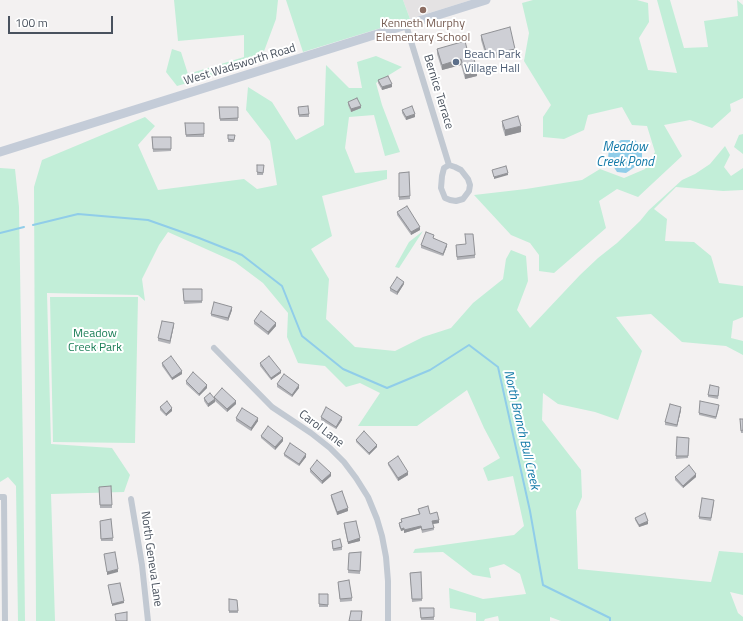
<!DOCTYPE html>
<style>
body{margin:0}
#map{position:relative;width:743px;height:621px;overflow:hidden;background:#f3f1f1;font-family:"Titillium Web",sans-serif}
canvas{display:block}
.scale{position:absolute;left:8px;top:16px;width:105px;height:18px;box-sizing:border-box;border:2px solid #49525e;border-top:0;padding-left:5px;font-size:12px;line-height:14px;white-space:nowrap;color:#49525e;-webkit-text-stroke:3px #fff;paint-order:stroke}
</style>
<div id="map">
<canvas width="743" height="621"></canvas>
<div class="scale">100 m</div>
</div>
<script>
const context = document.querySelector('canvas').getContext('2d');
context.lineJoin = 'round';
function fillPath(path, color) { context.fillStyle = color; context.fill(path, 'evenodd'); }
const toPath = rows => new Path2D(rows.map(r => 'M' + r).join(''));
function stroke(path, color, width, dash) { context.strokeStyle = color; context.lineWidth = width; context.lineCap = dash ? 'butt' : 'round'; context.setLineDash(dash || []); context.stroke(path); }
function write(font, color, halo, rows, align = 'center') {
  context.font = font + ' "Titillium Web",sans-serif'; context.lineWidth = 4; context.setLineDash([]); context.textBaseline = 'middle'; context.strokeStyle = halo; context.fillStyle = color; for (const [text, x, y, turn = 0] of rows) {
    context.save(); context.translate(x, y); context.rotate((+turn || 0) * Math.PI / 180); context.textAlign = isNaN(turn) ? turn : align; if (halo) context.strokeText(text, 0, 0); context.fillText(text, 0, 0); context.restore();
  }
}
fillPath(toPath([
 [403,0,471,0,410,19]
]), '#e4e2e3');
fillPath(toPath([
 [174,0,278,0,276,19,260,62,177,86,166,72,172,49,181,52,188,74,244,57,244,35,178,41],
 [286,0,403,0,410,19,303,52],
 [533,0,637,0,648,3,649,22,639,38,648,70,677,73,657,0,670,0,684,48,708,47,704,21,738,16,737,0,743,5,743,98,730,104,731,111,712,128,690,120,664,125,682,156,638,197,617,189,599,201,606,228,554,273,539,271,539,255,530,243,511,235,474,195,526,189,582,180,600,169,624,178,645,169,655,152,647,126,632,125,622,107,588,115,584,130,564,139,543,137,543,117,551,105,524,61,529,33,522,3],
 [376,56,402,67,376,83,382,105,400,152,385,156,374,115,349,117,345,148,355,173,387,170,387,179,322,196,332,236,311,249,329,279,326,319,355,347,395,351,423,337,451,328,473,303,503,279,506,259,511,250,526,256,528,281,517,310,530,328,580,275,598,258,617,243,640,221,649,210,682,180,695,174,710,164,725,146,730,155,724,167,731,176,743,168,743,190,723,191,676,187,654,209,667,219,665,241,694,242,711,256,719,283,743,286,743,317,733,321,731,338,743,341,743,355,726,346,682,342,651,314,616,317,642,351,618,420,595,412,558,404,543,393,542,420,581,470,582,497,576,511,578,569,711,582,719,551,743,553,743,595,730,592,738,613,743,617,743,621,561,621,550,617,550,621,499,621,498,616,485,619,484,621,476,621,476,613,450,608,449,588,483,599,526,594,520,574,504,564,489,568,491,578,473,575,443,552,413,553,415,549,514,535,524,526,513,476,488,481,483,468,500,458,484,428,467,390,417,426,358,426,380,393,360,383,346,387,325,366,298,363,287,337,288,313,263,283,235,262,168,232,159,245,142,279,145,301,138,295,47,293,51,444,112,448,130,475,124,492,51,494,55,621,36,621,34,187,42,160,145,117,155,126,138,145,158,190,244,179,257,189,277,185,270,141,246,110,248,87,272,102,296,140,324,125,326,65,349,88,362,88,357,62],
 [743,134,743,154,734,147,739,135],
 [0,168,15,169,19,207,23,453,25,621,18,621,16,486,8,477,0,482],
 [423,231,399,268,395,267,409,242],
 [50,297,138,297,135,443,53,442]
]), '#c2eed8');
fillPath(toPath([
 [621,140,635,140,642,149,642,159,636,166,626,173,617,172,608,158,609,149]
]), '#90cde9');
stroke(toPath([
 [33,225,78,214,148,220,199,238,242,255,282,286,302,336,343,369,387,388,430,370,469,345,498,367,530,511,543,585,610,618,610,621],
 [0,233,24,227]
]), '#90cde9', 2);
stroke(toPath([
 [406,25,449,165],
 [449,165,455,167,461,170,468,179,470,185,469,191,463,199,456,201,450,200,445,198,441,188,442,176,444,168,449,165],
 [214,348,272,407,311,433,330,448,344,462,356,478,368,497,377,519,382,536,386,557,388,581,388,621],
 [0,497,4,497,5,621],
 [131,499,142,565,148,621]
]), '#c2c9d2', 6);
stroke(toPath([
 [0,152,486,0]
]), '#c4ccd8', 9);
fillPath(toPath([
 [481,35,515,54,487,60,481,40],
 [437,49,468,53,477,76,465,79,461,65,442,70,437,54],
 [378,80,392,87,382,90,378,83],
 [348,102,361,108,351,112,348,105],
 [219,107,238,107,238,121,220,121],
 [298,107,309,114,309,117,299,117],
 [402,110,415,117,406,120,402,113],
 [502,121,521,132,505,136,502,126],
 [185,123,204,123,204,137,186,137],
 [228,135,235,135,234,142,228,142],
 [152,137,171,137,171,151,153,152],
 [257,165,264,165,263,175,257,175],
 [409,172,410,199,399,200,399,173],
 [397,212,420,230,411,235,397,215],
 [434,238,447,246,443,256,421,248,421,245],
 [456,245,475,255,475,258,457,260],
 [404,284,397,295,390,291,390,288],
 [183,289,202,289,202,303,184,304],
 [232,310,228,321,211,316,211,314],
 [254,321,276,326,268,335,254,324],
 [174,325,170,344,158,341,158,338],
 [162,363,182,374,172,380,162,366],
 [260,363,281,373,271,380,260,366],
 [186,381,207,388,199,396,186,384],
 [277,384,299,388,292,397,277,387],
 [719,390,718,399,708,397,708,395],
 [214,397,236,404,227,412,215,401,215,402,208,407,204,401,204,398,214,398],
 [160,407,172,411,166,416,160,410],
 [719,408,716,419,699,415,699,413],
 [681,410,677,427,665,425,665,422],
 [321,417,342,420,336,429,321,420],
 [236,418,258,421,251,431,236,421],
 [743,419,743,433,741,433,740,421],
 [261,436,283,441,275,450,261,438],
 [677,437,689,438,688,458,676,459],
 [356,440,377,447,369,455,356,442],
 [284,454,306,457,299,466,284,456],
 [388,463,408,475,398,481,388,465],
 [310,469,331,476,322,484,310,472],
 [675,477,696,477,683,488,675,480],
 [99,487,112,505,112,508,100,508],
 [331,495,348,511,337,515,331,498],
 [714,503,711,521,699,519,699,517],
 [418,509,430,514,439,523,433,524,434,530,422,533,421,528,404,533,404,530,401,531,399,526,399,523,401,522,401,519,419,514],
 [635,518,648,524,639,527,635,520],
 [111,519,113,541,101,541,100,524],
 [344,523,360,541,348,544,344,526],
 [332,541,342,547,342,550,333,551],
 [361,552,360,574,348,573,349,553],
 [421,572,422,601,412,602,410,573],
 [338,582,352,598,352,601,340,602],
 [319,594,328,594,328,607,319,607],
 [229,599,237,600,238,613,229,613],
 [420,608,434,608,434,620,421,620]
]), '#b1b2b7');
fillPath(toPath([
 [515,49,515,54,487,60,487,55],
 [461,59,461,65,442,70,442,65],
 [477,70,477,76,465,79,465,74],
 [392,84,392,87,382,90,382,87],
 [361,106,361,108,351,112,351,109],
 [415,114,415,117,406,120,406,117],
 [521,126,521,132,505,136,505,130],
 [508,173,508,175,494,179,494,177],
 [420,227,420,230,411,235,411,232],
 [447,244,447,246,443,256,443,254],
 [404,282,404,284,397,295,397,292],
 [232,307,232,310,228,321,228,318],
 [174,323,174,325,170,344,170,341],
 [276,323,276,326,268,335,268,332],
 [182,371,182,374,172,380,172,378],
 [281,371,281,373,271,380,271,378],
 [207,385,207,388,199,396,199,394],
 [299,385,299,388,292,397,292,395],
 [215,399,215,402,208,407,208,404],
 [236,401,236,404,227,412,227,409],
 [681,407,681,410,677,427,677,425],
 [172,408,172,411,166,416,166,414],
 [342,417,342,420,336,429,336,427],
 [258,418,258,421,251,431,251,428],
 [283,438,283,441,275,450,275,447],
 [377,445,377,447,369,455,369,453],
 [306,454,306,457,299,466,299,464],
 [408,472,408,475,398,481,398,478],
 [331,473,331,476,322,484,322,481],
 [696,474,696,477,683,488,683,486],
 [348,508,348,511,337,515,337,512],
 [439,520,439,523,432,524,432,521],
 [648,521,648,524,639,527,639,525],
 [421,526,421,528,404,533,404,530],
 [404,528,404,530,401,531,401,529],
 [360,538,360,541,348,544,348,542],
 [118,569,118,572,107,575,107,572],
 [124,601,124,603,112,606,112,604]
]), '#909195');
const building = toPath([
 [510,27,515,49,487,55,481,35,510,27],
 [465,41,468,53,472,52,477,70,465,74,461,59,442,65,437,49,465,41],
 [388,76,392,84,382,87,378,80,388,76],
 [357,98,361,106,351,109,348,102,357,98],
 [308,106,309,114,299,115,298,107,308,106],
 [412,106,415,114,406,117,402,110,412,106],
 [219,107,238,107,238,118,220,119,219,107],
 [518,116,521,126,505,130,502,121,518,116],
 [185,123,204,123,204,134,186,135,185,123],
 [228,135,235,135,234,140,228,139,228,135],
 [152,137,171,137,171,149,153,149,152,137],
 [257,165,264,165,263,173,257,172,257,165],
 [506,166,508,173,494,177,492,170,506,166],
 [409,172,410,196,399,197,399,173,409,172],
 [407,206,420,227,411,232,397,212,407,206],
 [426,232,434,235,433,238,447,244,443,254,421,245,426,232],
 [465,234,473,234,475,255,457,257,456,245,466,244,465,234],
 [397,277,404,282,397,292,390,288,397,277],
 [183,289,202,289,202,301,184,301,183,289],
 [214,302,232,307,228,318,211,314,214,302],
 [261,311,276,323,268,332,254,321,261,311],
 [162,321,174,323,170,341,158,338,162,321],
 [171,356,182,371,172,378,162,363,171,356],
 [269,356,281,371,271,378,260,363,269,356],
 [193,372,207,385,199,394,186,381,193,372],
 [284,374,299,385,292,395,277,384,284,374],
 [710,385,719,387,718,396,708,395,710,385],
 [222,388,236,401,227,409,214,397,222,388],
 [210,393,215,399,208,404,204,398,210,393],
 [167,401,172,408,166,414,160,407,167,401],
 [700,401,719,405,716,417,699,413,700,401],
 [670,404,681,407,677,425,665,422,670,404],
 [326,407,342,417,336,427,321,417,326,407],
 [242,408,258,418,251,428,236,418,242,408],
 [740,419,743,419,743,430,741,431,740,419],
 [268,426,283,438,275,447,261,436,268,426],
 [364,431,377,445,369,453,356,440,364,431],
 [677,437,689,438,688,456,676,456,677,437],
 [290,443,306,454,299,464,284,454,290,443],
 [398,456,408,472,398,478,388,463,398,456],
 [317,460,331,473,322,481,310,469,317,460],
 [689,465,696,474,683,486,675,477,689,465],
 [111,486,112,505,100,505,99,487,111,486],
 [342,491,348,508,337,512,331,495,342,491],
 [702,498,714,500,711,518,699,517,702,498],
 [428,506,430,514,437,512,439,520,432,521,434,528,422,530,421,526,404,530,404,528,401,529,399,523,402,522,401,519,420,514,418,509,428,506],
 [645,513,648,521,639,525,635,518,645,513],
 [111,519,113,538,101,539,100,521,111,519],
 [356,521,360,538,348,542,344,523,356,521],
 [340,539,342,547,333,549,332,541,340,539],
 [115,552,118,569,107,572,104,554,115,552],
 [361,552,360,571,348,570,349,553,361,552],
 [421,572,422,599,412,599,410,573,421,572],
 [349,580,352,598,340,599,338,582,349,580],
 [120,583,124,601,112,604,108,585,120,583],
 [319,594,328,594,328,605,319,604,319,594],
 [229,599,237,600,238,611,229,611,229,599],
 [420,608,434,608,434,617,421,618,420,608],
 [351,611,362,611,361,621,349,621,351,611],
 [127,612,127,621,116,621,115,614,127,612]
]);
fillPath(building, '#cecfd5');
stroke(building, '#909195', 1);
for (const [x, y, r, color] of [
 [423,10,4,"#8d6e63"],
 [456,62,4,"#5c6f8a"]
]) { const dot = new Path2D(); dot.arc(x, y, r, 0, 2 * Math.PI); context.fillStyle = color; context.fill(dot); stroke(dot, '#fff', 1.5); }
write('12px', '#785e54', '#fff', [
 ["Kenneth Murphy",423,24],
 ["Elementary School",423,38]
]);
write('12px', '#4e5e75', '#fff', [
 ["Beach Park",464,55],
 ["Village Hall",464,69]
], 'left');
write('12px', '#49525e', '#fff', [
 ["West Wadsworth Road",240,65,-17],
 ["Bernice Terrace",438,92,73],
 ["Carol Lane",321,429,37],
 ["North Geneva Lane",151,559,82]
]);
write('12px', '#1b7e57', '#fff', [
 ["Meadow",95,334],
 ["Creek Park",95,348]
]);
write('italic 13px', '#1279a8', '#fff', [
 ["Meadow",625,148],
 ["Creek Pond",625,163],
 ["North Branch Bull Creek",521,430,77]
]);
</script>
